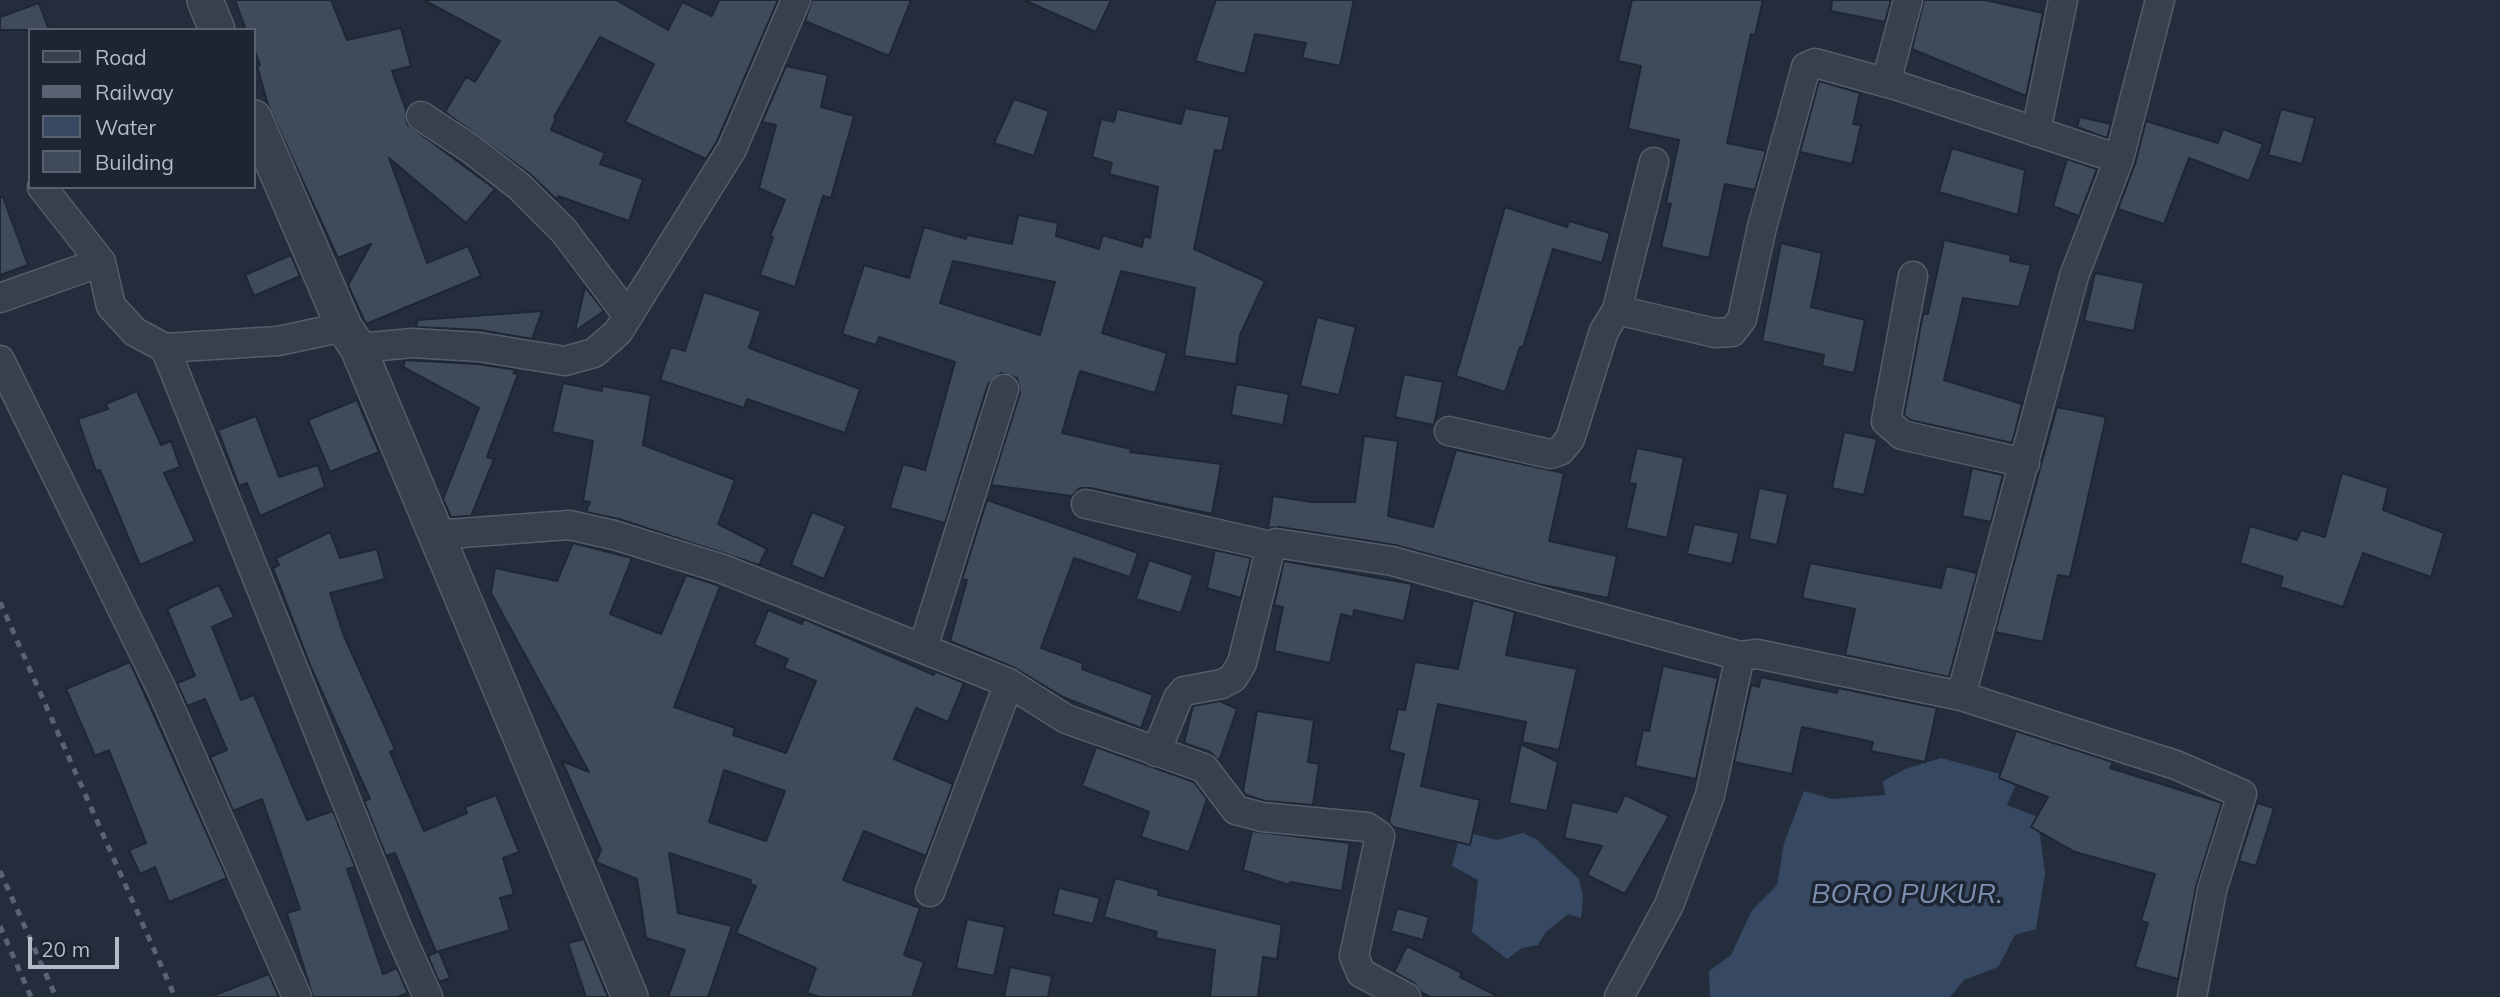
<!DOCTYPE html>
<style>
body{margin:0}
#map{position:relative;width:2500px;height:997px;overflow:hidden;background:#232d3c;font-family:Mulish,sans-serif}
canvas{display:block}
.legend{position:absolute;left:28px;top:28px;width:228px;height:161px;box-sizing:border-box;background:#1c2531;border:2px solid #58616d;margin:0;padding:9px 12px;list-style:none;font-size:21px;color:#b3bac8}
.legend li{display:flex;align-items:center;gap:14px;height:35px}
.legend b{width:35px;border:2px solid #58616d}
.scale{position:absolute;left:28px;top:937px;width:91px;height:32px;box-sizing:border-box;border:4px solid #b3bac8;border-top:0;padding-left:9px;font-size:21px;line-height:24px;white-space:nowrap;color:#b3bac8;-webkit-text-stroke:5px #1c2531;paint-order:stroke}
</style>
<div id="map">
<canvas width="2500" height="997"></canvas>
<ul class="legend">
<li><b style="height:9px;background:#37404c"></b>Road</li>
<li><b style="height:9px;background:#596373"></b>Railway</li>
<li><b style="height:19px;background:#374863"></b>Water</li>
<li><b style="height:19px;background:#3f4b5b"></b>Building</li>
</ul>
<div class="scale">20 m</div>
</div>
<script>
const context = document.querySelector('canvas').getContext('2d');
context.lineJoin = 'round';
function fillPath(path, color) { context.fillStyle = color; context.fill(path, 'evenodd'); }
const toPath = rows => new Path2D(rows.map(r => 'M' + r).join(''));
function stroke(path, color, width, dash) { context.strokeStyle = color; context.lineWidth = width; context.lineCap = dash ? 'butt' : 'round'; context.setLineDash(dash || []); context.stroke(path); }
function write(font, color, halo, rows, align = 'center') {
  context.font = font + ' Mulish,sans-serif'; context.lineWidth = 7; context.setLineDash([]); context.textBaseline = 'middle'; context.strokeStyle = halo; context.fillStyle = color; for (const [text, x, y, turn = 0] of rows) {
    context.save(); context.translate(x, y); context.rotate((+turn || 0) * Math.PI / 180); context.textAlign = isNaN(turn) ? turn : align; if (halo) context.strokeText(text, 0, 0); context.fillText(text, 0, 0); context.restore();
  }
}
fillPath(toPath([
 [1941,758,2018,779,2007,805,2038,817,2045,874,2036,929,2015,935,1998,967,1964,980,1950,997,1710,997,1709,971,1731,955,1752,910,1777,885,1784,843,1804,791,1832,799,1885,795,1883,781,1905,769],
 [1461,831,1497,840,1523,833,1536,839,1579,879,1583,896,1581,918,1568,914,1546,932,1538,945,1522,948,1507,959,1472,932,1478,880,1452,866]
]), '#374863');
const building = toPath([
 [235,0,331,0,347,40,401,28,411,66,392,71,406,110,407,124,495,189,466,223,389,158,427,263,468,246,481,276,366,324,348,285,371,244,338,258,268,105,257,66,260,65,254,49,254,30,246,30,235,0],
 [424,0,616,0,668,30,682,2,712,16,719,0,778,0,717,141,706,159,625,122,654,64,600,37,554,117,556,118,551,130,605,153,600,164,643,179,629,221,558,196,557,200,530,174,445,112,466,77,475,82,500,41,424,0],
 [812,0,911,0,889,56,805,21,812,0],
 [1024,0,1111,0,1096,32,1024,0],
 [1216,0,1354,0,1340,66,1302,58,1306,43,1255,34,1245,74,1195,61,1216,0],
 [1632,0,1763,0,1755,35,1751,34,1727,143,1766,151,1755,190,1725,184,1709,258,1661,247,1671,204,1666,203,1679,140,1628,129,1641,66,1618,61,1632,0],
 [1832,0,1891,0,1885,22,1831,11,1832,0],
 [1924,0,1985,0,2043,13,2026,96,1912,49,1924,0],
 [39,3,49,30,0,30,0,17,39,3],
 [786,66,828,75,821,107,854,116,831,198,823,196,795,287,760,275,773,237,770,236,785,200,759,188,776,125,762,122,786,66],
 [1819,81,1860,93,1853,124,1861,125,1852,164,1800,152,1819,81],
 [1014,99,1049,111,1034,156,994,143,1014,99],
 [1185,108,1230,117,1222,151,1215,150,1194,249,1265,281,1240,335,1236,364,1184,356,1195,288,1121,271,1102,333,1167,353,1155,393,1080,371,1062,433,1131,449,1130,452,1221,464,1212,514,1090,488,1080,488,1072,496,991,485,1020,393,1017,378,1001,373,988,384,945,523,890,508,903,464,925,470,955,362,879,337,876,345,842,334,864,265,909,278,924,227,966,239,967,235,1012,244,1018,215,1058,223,1056,236,1099,249,1103,235,1142,247,1144,236,1150,238,1158,187,1109,174,1112,163,1092,157,1101,119,1114,122,1117,109,1181,124,1185,108],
 [953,261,1055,282,1040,335,940,303,953,261],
 [2281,109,2315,118,2302,164,2268,155,2281,109],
 [2080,117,2111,124,2107,138,2077,127,2080,117],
 [2146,121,2218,143,2223,129,2263,144,2249,181,2189,158,2164,224,2118,209,2135,164,2146,121],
 [1952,148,2025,170,2018,215,1939,192,1952,148],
 [2067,159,2097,169,2079,216,2053,206,2067,159],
 [0,197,3,197,28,265,0,275,0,197],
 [1505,207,1567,227,1569,221,1610,233,1602,263,1553,249,1523,347,1520,347,1505,392,1456,376,1505,207],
 [1944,240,2011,255,2010,261,2031,265,2019,307,1963,298,1944,380,2022,404,2012,443,1910,420,1904,415,1923,314,1928,314,1944,240],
 [1781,243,1822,253,1811,307,1865,320,1854,373,1822,366,1824,355,1762,341,1781,243],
 [291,255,300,276,254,296,245,275,291,255],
 [2095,273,2144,283,2134,331,2084,321,2095,273],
 [585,287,604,311,575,331,585,287],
 [704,292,761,311,749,348,860,389,845,433,747,399,744,408,660,380,671,347,685,351,704,292],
 [542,311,532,339,480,330,416,327,418,320,542,311],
 [1317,317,1356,327,1339,395,1300,386,1317,317],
 [405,360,477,364,517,370,513,373,518,374,487,457,494,459,471,516,451,517,443,499,479,408,403,367,405,360],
 [1404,374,1443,382,1434,425,1395,417,1404,374],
 [563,383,602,391,602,386,651,395,643,445,735,480,718,524,767,549,759,565,619,519,586,512,590,502,583,501,593,441,552,432,563,383],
 [1236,384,1289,394,1283,425,1231,415,1236,384],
 [137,391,161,445,171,441,180,467,164,473,195,541,140,565,100,470,96,471,78,419,108,409,106,404,137,391],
 [357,400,379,452,330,472,308,420,357,400],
 [2057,407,2106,417,2070,577,2058,575,2043,642,1995,632,2057,407],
 [256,416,279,477,318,465,325,487,260,516,247,483,239,486,218,430,256,416],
 [1844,432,1877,439,1864,495,1832,488,1844,432],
 [1364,436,1398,441,1388,516,1433,527,1456,450,1564,473,1549,541,1617,556,1608,598,1538,584,1395,545,1279,527,1268,528,1273,496,1312,502,1355,502,1364,436],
 [1637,448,1684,458,1667,538,1626,528,1636,484,1629,483,1637,448],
 [1972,468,2003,475,1991,522,1962,516,1972,468],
 [2342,473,2388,488,2383,510,2444,533,2431,577,2363,553,2343,607,2280,587,2283,577,2240,563,2250,526,2297,540,2301,530,2325,537,2342,473],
 [1759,488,1788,494,1777,545,1749,539,1759,488],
 [987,500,1138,553,1130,577,1074,558,1041,648,1083,663,1082,669,1153,695,1141,728,1063,697,1015,668,950,641,967,580,962,579,987,500],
 [812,512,846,526,824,579,791,565,812,512],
 [1694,524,1739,533,1732,564,1687,554,1694,524],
 [330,532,340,558,377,549,385,579,330,593,344,636,395,749,390,752,424,831,467,813,465,807,496,795,519,852,503,858,514,894,500,898,510,930,436,952,395,853,386,856,364,801,370,799,310,665,273,568,279,565,276,558,330,532],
 [573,543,632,558,610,614,661,634,686,575,720,586,674,707,735,728,733,735,786,753,816,681,784,668,788,659,754,645,768,610,802,624,804,619,934,675,935,671,964,683,948,722,916,708,894,759,953,784,926,856,864,831,843,880,920,908,904,955,924,962,912,997,820,997,807,993,816,968,736,933,756,886,750,884,751,880,669,853,678,913,732,926,708,997,668,997,685,950,646,938,637,879,596,862,601,850,562,761,589,772,491,593,495,568,557,581,573,543],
 [724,770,785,791,766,841,709,822,724,770],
 [1215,550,1251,558,1241,598,1207,588,1215,550],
 [1149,560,1193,575,1181,613,1136,599,1149,560],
 [1284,561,1412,584,1404,621,1354,610,1353,617,1341,614,1330,663,1274,651,1283,607,1274,605,1284,561],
 [1810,563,1941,588,1946,566,1977,573,1949,677,1845,655,1855,609,1802,598,1810,563],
 [219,585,234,617,212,627,241,700,254,695,307,820,333,811,355,867,347,869,383,974,397,968,408,993,397,997,313,997,287,913,300,909,262,799,233,811,210,757,227,750,205,699,187,706,177,683,195,676,167,609,219,585],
 [1473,600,1515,612,1506,655,1577,669,1559,750,1522,742,1526,722,1438,704,1421,786,1480,800,1470,845,1393,827,1389,822,1404,754,1389,750,1398,709,1405,710,1415,662,1458,669,1473,600],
 [130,662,227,878,169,902,155,867,140,874,129,850,146,843,109,750,95,756,66,689,130,662],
 [1663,666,1718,678,1696,779,1635,766,1643,730,1649,731,1663,666],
 [1761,677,1837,693,1838,688,1937,708,1925,762,1871,751,1873,742,1802,727,1792,774,1734,762,1751,685,1759,687,1761,677],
 [1220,701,1237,709,1219,761,1210,752,1184,743,1193,706,1220,701],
 [1257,711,1314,720,1308,762,1319,764,1313,805,1265,801,1246,795,1243,791,1257,711],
 [2016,731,2113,762,2110,768,2222,803,2196,887,2178,979,2135,967,2148,923,2141,921,2155,874,2075,852,2031,827,2048,797,1999,778,2016,731],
 [1521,744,1558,762,1547,811,1509,803,1521,744],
 [1096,747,1194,782,1207,799,1189,852,1141,837,1149,812,1082,786,1096,747],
 [1625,795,1669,816,1625,894,1587,875,1602,846,1564,838,1572,802,1617,812,1625,795],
 [2257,803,2274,808,2256,866,2239,861,2257,803],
 [1252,831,1350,843,1342,891,1290,882,1289,885,1243,870,1252,831],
 [1115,878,1159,890,1158,895,1282,925,1277,959,1263,957,1258,997,1210,997,1215,950,1155,938,1157,932,1104,917,1115,878],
 [1059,888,1100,898,1093,924,1053,914,1059,888],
 [1397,908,1429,917,1423,940,1391,931,1397,908],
 [967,919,1005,927,994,976,956,968,967,919],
 [584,939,608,997,586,997,568,943,584,939],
 [1407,946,1462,973,1460,977,1499,997,1430,997,1422,993,1414,983,1394,972,1407,946],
 [439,951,450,978,439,982,428,956,439,951],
 [1010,967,1052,976,1048,997,1004,997,1010,967],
 [269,974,279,997,215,997,215,995,269,974]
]);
fillPath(building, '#3f4b5b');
stroke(building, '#1e2733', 2);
const minor = toPath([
 [1908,0,1888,75,1895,85,2119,159],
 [421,116,471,149,520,187,564,231,628,316],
 [2036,132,2063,0],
 [101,262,111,306,135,332,165,348,398,930,428,997],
 [1913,276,1886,421,1902,435,2025,463],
 [0,298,101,262,42,187],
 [1617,310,1654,162],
 [165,348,278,341,344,327],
 [358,348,413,343,479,347,565,361,594,353,618,332,732,149,796,0],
 [0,360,162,690,297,997],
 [1449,431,1550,454,1560,451,1570,439,1604,331,1617,310,1715,333,1732,332,1742,319,1762,227,1806,67,1815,63,1895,85],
 [1086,504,1271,546],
 [435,535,569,525,614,535,723,569,1009,683,1066,719,1204,768,1236,810,1262,817,1367,827,1380,836,1354,956,1361,973,1406,997],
 [923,648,1004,389],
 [1961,696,2074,276,2119,159,2160,0],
 [1156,752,1178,698,1184,691,1222,684,1233,678,1242,663,1271,546,1276,543,1392,561,1740,656],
 [930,892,1009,683],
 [1619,997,1669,905,1710,795,1740,656,1757,654,1961,696,2176,765,2242,794,2212,890,2192,997]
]);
const tertiary = toPath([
 [205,0,217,30],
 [254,118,344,327,358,348,630,997]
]);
stroke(minor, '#555d6a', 31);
stroke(tertiary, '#555d6a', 38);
stroke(minor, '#37404c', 28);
stroke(tertiary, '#37404c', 35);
stroke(toPath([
 [0,602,175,997],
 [0,871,56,997],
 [0,926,31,997]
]), '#596373', 5, [7, 7]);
write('italic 28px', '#7b90b0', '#1c2531', [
 ["BORO PUKUR.",1907,895]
]);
</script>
